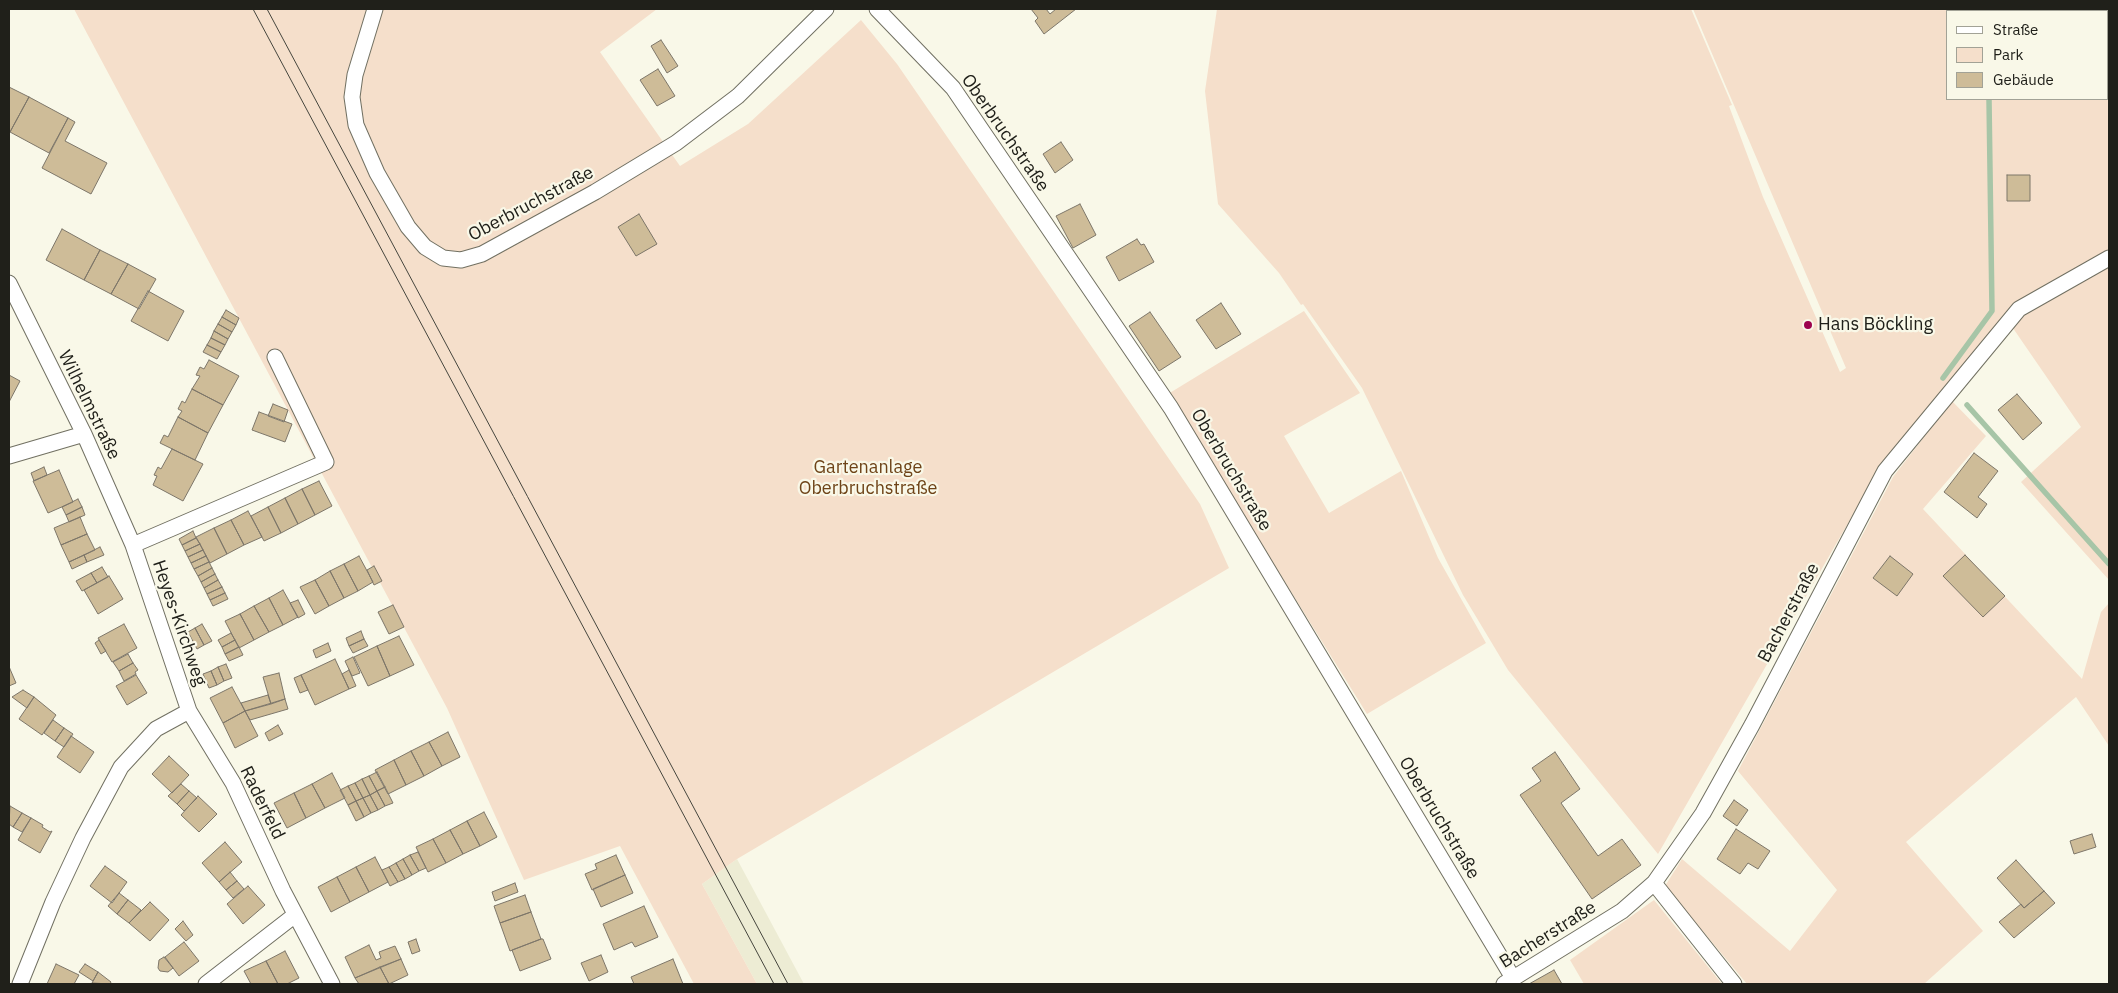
<!DOCTYPE html>
<meta charset="utf-8">
<style>
body{margin:0}
#map{position:relative;width:2118px;height:993px;overflow:hidden;background:#f9f8e8;font-family:"IBM Plex Sans",sans-serif}
canvas{display:block}
.frame{position:absolute;inset:0;border:10px solid #20201a;pointer-events:none}
.legend{position:absolute;left:1946px;top:10px;width:162px;height:90px;box-sizing:border-box;background:#f9f8e8;border:1px solid #a2a296;margin:0;padding:6px 9px;list-style:none;font-size:15px;color:#20201a}
.legend li{display:flex;align-items:center;gap:10px;height:25px}
.legend b{width:25px;border:1px solid #a2a296}
</style>
<div id="map">
<canvas width="2118" height="993"></canvas>
<div class="frame"></div>
<ul class="legend">
<li><b style="height:6px;background:#fff"></b>Straße</li>
<li><b style="height:14px;background:#f5dfcb"></b>Park</li>
<li><b style="height:14px;background:#cebc98"></b>Gebäude</li>
</ul>
</div>
<script>
const context = document.querySelector('canvas').getContext('2d');
context.lineJoin = 'round';
function fillPath(path, color) { context.fillStyle = color; context.fill(path, 'evenodd'); }
const toPath = rows => new Path2D(rows.map(r => 'M' + r).join(''));
function stroke(path, color, width, dash) { context.strokeStyle = color; context.lineWidth = width; context.lineCap = dash ? 'butt' : 'round'; context.setLineDash(dash || []); context.stroke(path); }
function write(font, color, halo, rows, align = 'center') {
  context.font = font + ' "IBM Plex Sans",sans-serif'; context.lineWidth = 4.5; context.setLineDash([]); context.textBaseline = 'middle'; context.strokeStyle = halo; context.fillStyle = color; for (const [text, x, y, turn = 0] of rows) {
    context.save(); context.translate(x, y); context.rotate((+turn || 0) * Math.PI / 180); context.textAlign = isNaN(turn) ? turn : align; if (halo) context.strokeText(text, 0, 0); context.fillText(text, 0, 0); context.restore();
  }
}
fillPath(toPath([
 [737,859,804,984,757,984,702,884]
]), '#edecd4');
fillPath(toPath([
 [74,9,657,9,600,52,680,166,748,124,861,20,897,64,1200,504,1229,568,737,859,702,884,757,984,694,984,620,846,524,880,447,708],
 [1217,9,1691,9,1732,105,1729,106,1763,197,1840,372,1846,368,1693,9,2109,9,2109,580,2021,482,2081,427,2006,318,1878,471,1658,854,1508,670,1463,595,1362,388,1303,304,1301,305,1279,273,1218,204,1205,91],
 [1947,11,2107,11,2107,99,1947,99],
 [1304,311,1360,393,1284,436,1329,513,1401,471,1438,558,1486,643,1367,714,1168,394],
 [1952,401,1986,436,1923,509,2082,679,2101,612,2109,603,2109,746,2076,697,1906,842,1983,931,1924,984,1747,984,1665,886,1682,859,1790,951,1837,890,1738,771,1893,477],
 [1654,900,1722,984,1584,984,1570,960]
]), '#f5dfcb');
stroke(toPath([
 [1988,9,1988,11],
 [1943,378,1992,311,1989,99],
 [1967,405,2109,564]
]), '#a7c5a7', 5.5);
const building = toPath([
 [1031,9,1046,9,1050,14,1056,9,1076,9,1044,34,1035,21,1038,18,1031,9],
 [661,40,678,66,667,73,651,46,661,40],
 [658,69,675,96,657,106,640,80,658,69],
 [9,87,29,97,10,132,9,131,9,87],
 [29,97,68,118,49,153,10,132,29,97],
 [68,118,75,122,65,141,107,163,91,194,42,168,68,118],
 [1061,142,1073,160,1055,173,1043,154,1061,142],
 [2007,175,2030,175,2030,201,2007,201,2007,175],
 [1080,204,1096,235,1073,248,1056,216,1080,204],
 [639,214,657,244,636,256,618,227,639,214],
 [62,229,100,250,84,280,46,260,62,229],
 [1137,239,1141,245,1144,244,1154,262,1119,281,1106,257,1137,239],
 [100,250,128,264,111,294,84,280,100,250],
 [128,264,156,279,139,309,111,294,128,264],
 [148,291,184,311,168,341,131,321,148,291],
 [1221,303,1241,334,1216,349,1196,320,1221,303],
 [226,310,239,318,236,325,222,317,226,310],
 [1150,312,1181,357,1159,371,1129,326,1150,312],
 [222,317,236,325,232,332,218,324,222,317],
 [218,324,232,332,228,339,214,331,218,324],
 [214,331,228,339,225,345,211,338,214,331],
 [211,338,225,345,221,352,207,345,211,338],
 [207,345,221,352,217,359,203,352,207,345],
 [209,360,239,376,223,405,192,389,200,376,196,375,200,367,204,369,209,360],
 [9,375,20,381,9,402,9,375],
 [192,389,223,405,208,433,178,417,182,411,178,409,182,401,185,403,192,389],
 [2017,394,2042,423,2023,440,1998,410,2017,394],
 [273,404,288,410,284,422,268,416,273,404],
 [259,412,292,424,285,442,252,430,259,412],
 [178,417,208,433,195,460,160,443,164,435,168,437,178,417],
 [172,449,203,464,183,501,153,485,157,476,154,475,158,467,161,469,172,449],
 [1974,453,1998,471,1978,497,1987,504,1977,518,1944,492,1974,453],
 [44,467,47,475,34,481,31,473,44,467],
 [59,470,73,502,48,513,33,481,59,470],
 [319,481,332,506,315,515,302,489,319,481],
 [302,489,315,515,298,524,285,498,302,489],
 [285,498,298,524,281,533,268,507,285,498],
 [78,499,82,507,66,515,62,507,78,499],
 [82,507,85,515,69,522,66,515,82,507],
 [268,507,281,533,264,541,251,516,268,507],
 [248,511,262,537,244,545,231,520,248,511],
 [80,517,87,534,61,545,54,528,80,517],
 [231,520,244,545,227,554,214,528,231,520],
 [214,528,227,554,210,563,196,537,214,528],
 [193,531,196,538,182,545,179,539,193,531],
 [87,534,95,550,69,562,61,545,87,534],
 [196,538,200,544,185,551,182,545,196,538],
 [200,544,203,550,188,557,185,551,200,544],
 [100,547,104,555,87,562,84,555,100,547],
 [203,550,206,556,191,563,188,557,203,550],
 [84,555,87,562,72,569,69,562,84,555],
 [1965,555,2005,596,1983,617,1943,576,1965,555],
 [206,556,209,562,194,569,191,563,206,556],
 [359,556,373,582,358,591,344,564,359,556],
 [1890,556,1913,574,1897,596,1873,578,1890,556],
 [209,562,212,568,198,576,194,569,209,562],
 [344,564,358,591,344,598,330,571,344,564],
 [374,566,382,581,374,585,367,570,374,566],
 [102,567,108,577,97,583,91,573,102,567],
 [212,568,215,574,201,582,198,576,212,568],
 [330,571,344,598,329,606,315,580,330,571],
 [91,573,97,583,82,591,76,581,91,573],
 [215,574,218,580,204,588,201,582,215,574],
 [109,576,123,599,98,614,84,590,109,576],
 [218,580,222,587,207,594,204,588,218,580],
 [315,580,329,606,315,614,300,587,315,580],
 [222,587,225,593,210,600,207,594,222,587],
 [283,590,298,617,283,625,269,598,283,590],
 [225,593,228,599,213,606,210,600,225,593],
 [269,598,283,625,269,632,254,606,269,598],
 [298,600,305,614,298,618,290,603,298,600],
 [393,605,404,627,389,634,378,612,393,605],
 [254,606,269,632,254,640,240,614,254,606],
 [240,614,254,640,239,648,225,621,240,614],
 [124,624,137,648,112,662,98,638,124,624],
 [202,624,212,641,204,645,195,628,202,624],
 [195,628,204,645,197,649,188,632,195,628],
 [361,631,364,639,349,646,346,638,361,631],
 [231,633,235,640,222,647,218,640,231,633],
 [399,636,414,665,390,676,377,646,399,636],
 [364,639,368,646,353,653,349,646,364,639],
 [99,640,106,651,101,654,95,643,99,640],
 [235,640,239,647,225,654,222,647,235,640],
 [328,643,331,651,316,658,313,650,328,643],
 [377,646,390,676,368,686,354,657,377,646],
 [239,647,243,655,229,661,225,654,239,647],
 [128,654,133,663,119,671,113,662,128,654],
 [353,657,360,673,352,676,345,661,353,657],
 [335,659,349,689,315,705,301,675,335,659],
 [133,663,138,670,135,672,136,674,124,681,119,671,133,663],
 [226,664,232,678,224,681,218,667,226,664],
 [218,667,224,681,217,685,211,671,218,667],
 [10,669,16,683,9,686,9,670,10,669],
 [349,670,356,686,349,689,342,674,349,670],
 [211,671,217,685,209,688,203,674,211,671],
 [279,673,285,699,271,704,263,677,279,673],
 [136,675,147,693,127,705,116,686,136,675],
 [301,675,308,690,300,693,294,678,301,675],
 [232,687,245,711,223,723,210,698,232,687],
 [23,690,34,697,27,708,12,697,23,690],
 [268,695,271,704,245,711,241,703,268,695],
 [34,697,56,715,42,735,19,719,34,697],
 [285,699,288,709,250,720,245,711,285,699],
 [245,711,258,736,235,748,223,723,245,711],
 [53,720,64,728,55,741,44,733,53,720],
 [278,725,283,734,269,741,265,733,278,725],
 [64,728,73,734,64,747,55,741,64,728],
 [448,732,460,757,442,766,429,742,448,732],
 [71,736,94,752,80,773,57,757,71,736],
 [429,742,442,766,424,776,411,751,429,742],
 [411,751,424,776,406,785,394,760,411,751],
 [1555,752,1580,789,1561,803,1598,856,1622,839,1641,865,1592,899,1520,795,1541,781,1532,768,1555,752],
 [169,756,189,775,172,793,152,774,169,756],
 [394,760,406,785,388,794,375,770,394,760],
 [377,772,385,787,377,791,369,776,377,772],
 [332,773,345,798,325,808,312,784,332,773],
 [369,776,377,791,370,795,362,779,369,776],
 [362,779,370,795,363,798,355,783,362,779],
 [355,783,363,798,356,801,348,786,355,783],
 [181,784,189,791,177,804,168,796,181,784],
 [312,784,325,808,306,818,294,793,312,784],
 [348,786,356,801,348,805,340,790,348,786],
 [385,787,393,803,385,806,377,791,385,787],
 [189,791,197,798,184,811,177,804,189,791],
 [377,791,385,806,378,810,370,795,377,791],
 [294,793,306,818,287,828,274,803,294,793],
 [370,795,378,810,371,813,363,798,370,795],
 [198,796,217,814,199,832,181,815,198,796],
 [363,798,371,813,364,817,356,801,363,798],
 [1734,800,1748,810,1737,826,1723,816,1734,800],
 [356,801,364,817,356,821,348,805,356,801],
 [10,806,22,813,13,827,9,824,10,806],
 [484,812,497,837,480,846,467,821,484,812],
 [22,813,31,818,22,832,13,827,22,813],
 [31,818,43,825,42,827,50,832,52,831,40,853,18,840,31,818],
 [467,821,480,846,463,854,450,830,467,821],
 [1736,829,1770,851,1758,869,1748,863,1740,874,1717,859,1736,829],
 [450,830,463,854,446,863,433,839,450,830],
 [2092,834,2096,847,2074,854,2070,841,2092,834],
 [433,839,446,863,428,872,416,847,433,839],
 [225,842,242,862,219,882,202,863,225,842],
 [418,852,426,868,419,871,410,855,418,852],
 [410,855,419,871,412,875,403,859,410,855],
 [616,855,625,875,592,890,585,874,597,869,595,864,616,855],
 [375,857,388,882,369,892,356,867,375,857],
 [403,859,412,875,405,879,396,863,403,859],
 [2016,860,2044,891,2024,908,1997,878,2016,860],
 [396,863,405,879,398,882,389,867,396,863],
 [105,866,127,882,112,903,90,886,105,866],
 [356,867,369,892,350,902,337,877,356,867],
 [389,867,398,882,390,886,382,870,389,867],
 [230,872,237,881,226,890,219,882,230,872],
 [625,875,633,893,601,907,593,889,625,875],
 [337,877,350,902,331,912,318,887,337,877],
 [237,881,244,889,233,898,226,890,237,881],
 [515,883,518,892,495,901,492,892,515,883],
 [248,886,265,905,243,924,227,904,248,886],
 [2044,891,2055,903,2014,938,1999,922,2021,904,2024,908,2044,891],
 [119,893,128,900,117,914,108,906,119,893],
 [525,895,531,912,500,923,494,906,525,895],
 [128,900,141,910,129,923,117,914,128,900],
 [150,902,169,920,150,941,129,923,150,902],
 [644,906,658,937,635,947,632,942,614,950,603,924,644,906],
 [531,912,541,939,510,951,500,923,531,912],
 [183,921,193,935,186,941,175,929,183,921],
 [416,939,420,951,412,954,408,942,416,939],
 [541,939,543,939,551,959,520,971,512,950,541,939],
 [184,942,199,961,179,976,165,957,184,942],
 [369,945,376,960,381,958,379,952,395,946,401,959,355,978,345,957,369,945],
 [285,951,299,978,287,984,278,984,266,961,285,951],
 [601,955,608,972,589,981,581,963,601,955],
 [164,957,173,968,168,972,160,971,158,968,159,960,164,957],
 [401,959,408,975,389,984,380,967,401,959],
 [673,959,683,984,634,984,631,977,673,959],
 [266,961,278,984,251,984,244,971,266,961],
 [56,964,79,975,74,984,47,984,56,964],
 [85,964,98,972,93,981,79,972,85,964],
 [380,967,389,984,359,984,355,978,380,967],
 [1554,970,1562,984,1529,984,1554,970],
 [98,972,111,982,110,984,92,983,98,972]
]);
fillPath(building, '#cebc98');
stroke(building, '#7d7669', 1);
const minor = toPath([
 [375,9,355,75,352,97,356,125,377,173,408,227,425,247,443,258,461,260,482,254,595,192,676,143,738,96,826,9],
 [877,9,953,88,1171,408,1513,978],
 [9,283,84,434,133,545,189,711,233,783,283,891,332,984],
 [9,456,84,434],
 [133,545,326,462,275,357],
 [1654,883,1734,984],
 [20,984,53,902,83,838,121,767,156,729,189,711],
 [206,984,295,915],
 [1504,984,1622,911,1654,883,1703,813,1752,725,1885,471,2019,309,2109,258]
]);
stroke(minor, '#717062', 17);
stroke(minor, '#fff', 15);
stroke(toPath([
 [253,9,774,984],
 [267,9,788,984]
]), '#46463e', 1);
for (const [x, y, r, color] of [
 [1808,325,5,"#9d034e"]
]) { const dot = new Path2D(); dot.arc(x, y, r, 0, 2 * Math.PI); context.fillStyle = color; context.fill(dot); stroke(dot, '#f9f8e8', 2); }
write('18px', '#20201a', '#f9f8e8', [
 ["Oberbruchstraße",1005,133,55],
 ["Oberbruchstraße",531,204,-28],
 ["Wilhelmstraße",89,405,64],
 ["Oberbruchstraße",1231,470,59],
 ["Bacherstraße",1789,613,-62],
 ["Heyes-Kirchweg",179,623,71],
 ["Raderfeld",262,803,64],
 ["Oberbruchstraße",1439,818,59],
 ["Bacherstraße",1548,935,-32]
]);
write('18px', '#20201a', '#f9f8e8', [
 ["Hans Böckling",1818,325]
], 'left');
write('18px', '#6e4317', '#f9f8e8', [
 ["Gartenanlage",868,468],
 ["Oberbruchstraße",868,489]
]);
</script>
